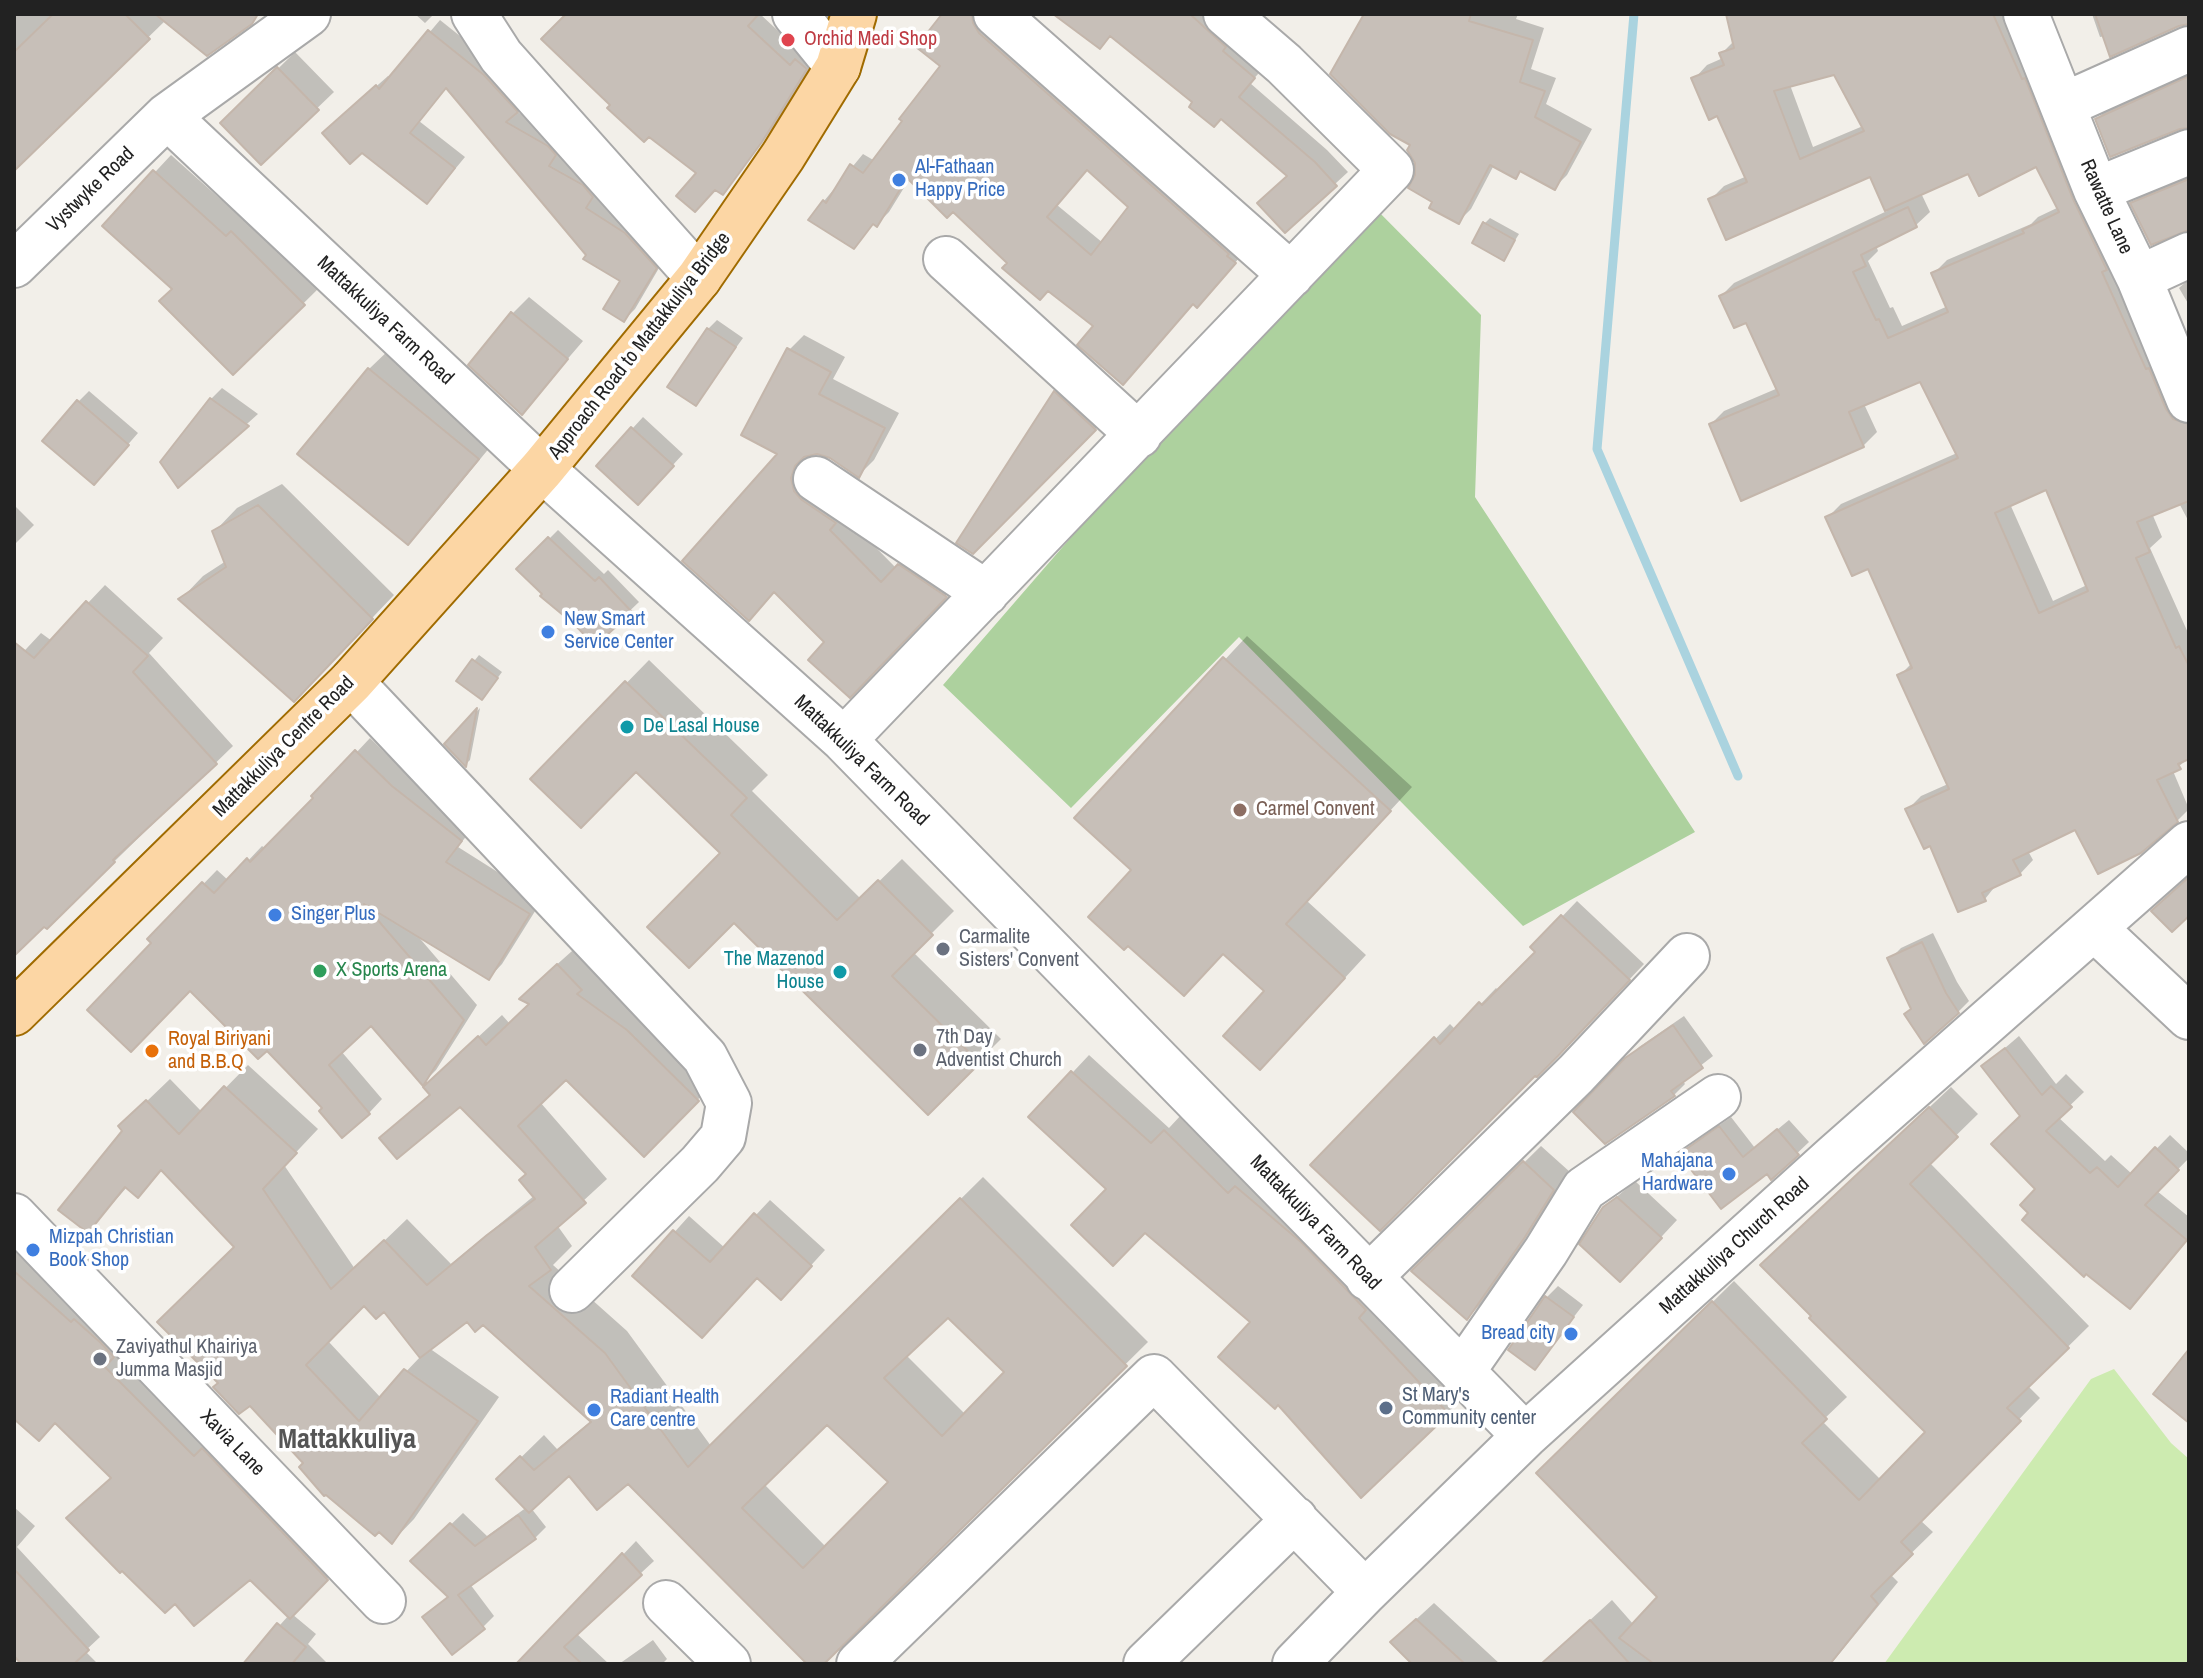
<!DOCTYPE html>
<style>
body{margin:0}
#map{position:relative;width:2203px;height:1678px;overflow:hidden;background:#f2efe9;font-family:"Archivo Narrow",sans-serif}
canvas{display:block}
.frame{position:absolute;inset:0;border:16px solid #222;pointer-events:none}
</style>
<div id="map">
<canvas width="2203" height="1678"></canvas>
<div class="frame"></div>
</div>
<script>
const context = document.querySelector('canvas').getContext('2d');
context.lineJoin = 'round';
function fillPath(path, color) { context.fillStyle = color; context.fill(path, 'evenodd'); }
const toPath = rows => new Path2D(rows.map(r => 'M' + r).join(''));
function stroke(path, color, width, dash) { context.strokeStyle = color; context.lineWidth = width; context.lineCap = dash ? 'butt' : 'round'; context.setLineDash(dash || []); context.stroke(path); }
function write(font, color, halo, rows, align = 'center') {
  context.font = font + ' "Archivo Narrow",sans-serif'; context.lineWidth = 7; context.setLineDash([]); context.textBaseline = 'middle'; context.strokeStyle = halo; context.fillStyle = color; for (const [text, x, y, turn = 0] of rows) {
    context.save(); context.translate(x, y); context.rotate((+turn || 0) * Math.PI / 180); context.textAlign = isNaN(turn) ? turn : align; if (halo) context.strokeText(text, 0, 0); context.fillText(text, 0, 0); context.restore();
  }
}
fillPath(toPath([
 [2114,1369,2171,1443,2189,1459,2189,1664,1884,1664,2091,1379]
]), '#cdebb0');
fillPath(toPath([
 [1365,198,1481,315,1475,497,1695,832,1523,926,1239,637,1071,808,943,685]
]), '#add19e');
fillPath(toPath([
 [14,14,258,14,252,20,166,20,14,168],
 [415,14,434,14,425,23],
 [564,14,760,14,803,54,818,57,773,128,723,193,613,105],
 [945,14,986,14,1246,250,1209,293,1194,302,1096,326,1009,263,953,209,910,178,889,212,877,224,874,223,854,246,824,201,863,154,875,161,943,65],
 [1088,168,1131,207,1103,243,1057,205],
 [1057,14,1200,14,1266,65,1250,83,1327,150,1348,172,1285,230,1289,176,1221,116,1195,102,1111,35,1099,47],
 [1366,14,1518,14,1516,19,1544,28,1531,69,1556,78,1546,104,1592,129,1567,175,1554,188,1522,170,1515,176,1494,165,1471,209,1458,222,1435,201,1417,176,1412,144],
 [1728,14,2013,14,2189,406,2189,522,2119,390,2103,397,2162,537,2150,548,2189,635,2189,758,2173,771,2189,809,2177,821,2076,828,2028,851,2033,860,2020,874,1997,884,1985,899,1931,843,1908,809,1921,796,1948,784,1900,675,1912,663,1869,566,1828,517,1841,504,1957,453,1921,380,1864,404,1877,432,1863,446,1711,424,1724,411,1778,388,1747,320,1721,296,1734,283,1887,211,1871,175,1710,200,1724,186,1747,176,1718,114,1694,79,1707,65,1723,58,1722,53,1734,41],
 [1835,73,1863,126,1813,147,1790,85],
 [2037,164,2059,207,2038,217,2031,224,1947,260,1933,274,1948,306,1902,326,1893,307,1890,308,1868,261,1878,251,1876,245,1916,225,1930,212,1921,193,1969,171],
 [2047,488,2087,585,2053,601,2010,504],
 [2092,14,2189,14,2189,22,2100,37],
 [440,20,495,64,527,100,516,111,559,135,565,143,559,154,594,175,603,185,596,197,636,222,666,256,635,309,624,320,623,280,589,256,448,86,419,121,465,157,437,191,336,122,388,76,391,78],
 [295,52,334,92,261,162,223,123],
 [2189,70,2189,126,2097,119,2110,106],
 [171,155,244,220,249,215,320,287,233,373,175,289,105,226],
 [2189,172,2189,228,2133,203,2146,190],
 [1490,218,1519,234,1504,258,1485,223],
 [2189,279,2189,305,2179,288],
 [529,297,583,341,522,412,512,314],
 [717,320,743,338,696,403,708,329],
 [804,335,845,357,833,379,899,413,874,460,859,475,831,456,817,452,808,454,805,462,843,514,896,568,914,550,960,581,850,695,827,642,781,454,789,350],
 [392,347,500,435,430,520,408,542,369,369],
 [1072,376,1112,412,973,551,1055,392],
 [222,388,258,414,179,485,211,399],
 [89,391,138,433,105,471,78,402],
 [643,417,683,454,649,491,599,465],
 [282,484,394,595,316,677,181,599,203,576,226,561,215,531,237,508],
 [14,505,34,525,14,545],
 [558,530,604,574,608,570,639,602,595,644,519,569],
 [105,585,163,638,149,653,233,746,47,927,44,924,14,953,14,662,41,633,52,641],
 [1247,636,1412,787,1307,901,1366,955,1283,1045,1267,991,1077,818],
 [479,655,502,672,487,692,459,680],
 [649,660,768,775,752,791,861,899,902,859,954,911,913,952,1001,1039,928,1112,723,853,636,769,533,779],
 [480,708,470,760,466,764,447,744],
 [370,738,406,773,474,826,458,847,542,900,502,964,489,978,416,934,477,1005,436,1070,423,1083,371,1023,341,1051,382,1099,369,1113,325,1108,267,1048,150,939,217,870,229,881,262,846,266,849],
 [1577,901,1644,964,1573,1039,1313,1165,1450,1024,1456,1030,1496,988,1499,991,1538,952,1533,947],
 [1933,933,1957,982,1969,1001,1958,1012,1913,1007,1890,959,1901,948],
 [581,943,720,1077,644,1154,566,1077,540,1102,607,1179,557,1225,572,1246,553,1265,627,1331,711,1446,983,1177,1148,1342,822,1664,810,1664,628,1482,569,1473,531,1508,546,1527,535,1538,470,1584,494,1616,483,1627,425,1617,449,1596,413,1561,463,1513,487,1536,527,1507,499,1479,544,1435,557,1449,592,1420,483,1322,467,1320,429,1348,499,1397,414,1519,392,1542,305,1463,250,1403,220,1382,237,1246,163,1169,138,1195,128,1186,88,1231,125,1131,121,1126,170,1079,202,1112,248,1065,318,1129,284,1165,355,1269,407,1219,451,1264,535,1195,529,1174,460,1104,382,1138,431,1093,449,1064,502,1015,510,1024,532,1004,544,976],
 [364,1304,385,1309,421,1356,381,1398,328,1341],
 [948,1315,1007,1372,965,1414,906,1355],
 [827,1422,890,1482,826,1547,764,1484],
 [1684,1016,1713,1056,1682,1080,1685,1084,1674,1095,1606,1141,1576,1112,1639,1047],
 [2019,1036,2056,1084,2066,1074,2084,1092,2058,1117,2105,1161,2111,1155,2132,1174,2170,1135,2189,1153,2189,1158,2157,1191,2189,1217,2189,1238,2143,1293,2031,1213,2038,1189,2022,1116,1984,1066],
 [1089,1055,1169,1128,1182,1114,1464,1396,1448,1413,1253,1322,1031,1117],
 [1951,1087,1978,1114,1929,1162,2089,1326,2028,1386,2040,1398,1920,1520,1933,1532,1890,1574,1898,1582,1831,1664,1563,1664,1576,1633,1612,1600,1634,1625,1660,1597,1539,1473,1734,1281,1847,1397,1822,1421,1881,1480,1928,1432,1813,1316,1784,1244],
 [1731,1117,1755,1148,1789,1120,1809,1142,1772,1177,1767,1172,1681,1154,1692,1144],
 [1541,1146,1570,1172,1484,1301,1467,1318,1414,1271],
 [1635,1181,1677,1220,1637,1263,1604,1208],
 [770,1200,825,1250,795,1283,757,1276,635,1276,689,1216,725,1248],
 [14,1233,28,1246,20,1255,124,1344,115,1354,206,1446,338,1567,292,1614,316,1634,308,1644,328,1664,245,1664,289,1615,250,1577,113,1477,56,1421,14,1417],
 [1558,1286,1583,1305,1535,1367,1511,1349,1547,1297],
 [14,1507,35,1526,17,1547,100,1637,85,1651,98,1664,24,1664,14,1653],
 [636,1541,654,1561,576,1633,609,1664,519,1664],
 [1434,1603,1500,1664,1414,1664,1410,1625],
 [653,1640,667,1659,662,1664,619,1664]
]), '#0003');
stroke(toPath([
 [1634,14,1597,449,1738,776]
]), '#aad3df', 9);
const building = toPath([
 [53,14,125,14,150,39,14,171,14,52,53,14],
 [155,14,258,14,252,24,207,56,155,14],
 [566,14,759,14,748,26,790,65,795,59,807,69,762,142,723,195,715,190,695,212,676,196,696,173,649,137,644,142,607,108,610,105,541,39,566,14],
 [942,14,972,14,973,23,979,33,1229,254,1227,256,1236,263,1197,308,1193,304,1123,385,1077,345,1093,326,1048,291,1040,300,1002,268,1007,263,953,212,947,218,907,178,877,227,873,224,854,249,808,220,823,200,826,203,850,164,863,173,902,121,899,119,940,66,916,47,942,14],
 [1087,170,1128,207,1091,255,1047,217,1087,170],
 [1053,14,1190,14,1226,47,1223,51,1255,78,1239,97,1315,162,1337,186,1285,233,1257,203,1287,176,1221,119,1214,127,1189,107,1192,102,1110,36,1100,49,1053,14],
 [1364,14,1471,14,1469,21,1533,40,1520,82,1545,91,1535,117,1581,142,1555,190,1520,171,1516,179,1490,165,1459,224,1429,208,1432,202,1408,188,1415,175,1415,163,1407,150,1410,145,1390,134,1330,74,1364,14],
 [1726,14,1993,14,2022,79,2025,78,2073,199,2107,270,2102,272,2146,369,2149,368,2166,409,2173,419,2189,424,2189,501,2137,522,2150,552,2136,558,2176,648,2179,646,2189,666,2189,759,2178,764,2181,769,2157,780,2178,822,2141,853,2098,874,2075,830,2013,860,2021,875,1982,893,1986,901,1958,912,1930,846,1924,849,1905,809,1949,789,1897,675,1912,668,1868,569,1852,576,1825,517,1958,458,1920,382,1849,412,1864,447,1741,501,1709,424,1779,395,1746,323,1734,328,1719,296,1908,207,1917,227,1861,255,1866,266,1853,272,1876,320,1879,319,1888,338,1948,312,1931,273,2024,233,2022,230,2059,212,2036,167,1979,196,1968,174,1885,211,1870,177,1726,240,1708,199,1747,182,1717,116,1709,120,1691,78,1724,65,1719,53,1734,48,1726,14],
 [1834,75,1864,131,1800,159,1774,91,1834,75],
 [2046,490,2088,591,2039,613,1995,513,2046,490],
 [2095,14,2189,14,2189,24,2179,26,2110,57,2095,14],
 [428,30,484,75,518,112,506,122,548,146,556,155,549,166,583,185,593,197,586,208,625,233,657,268,624,322,603,309,620,281,583,259,586,255,446,88,410,133,455,168,427,204,362,153,350,164,322,133,376,85,379,89,428,30],
 [277,67,319,110,261,165,220,123,277,67],
 [2189,76,2189,128,2180,129,2110,157,2095,119,2189,76],
 [153,170,226,236,231,231,305,305,233,375,159,301,172,289,102,226,153,170],
 [2189,179,2189,230,2151,245,2130,203,2189,179],
 [1483,222,1515,240,1504,261,1472,243,1483,222],
 [511,312,568,359,522,415,468,365,511,312],
 [707,328,736,347,696,406,667,387,707,328],
 [787,348,831,372,819,394,885,428,859,478,830,458,817,454,804,457,795,466,791,478,794,491,802,500,836,523,830,530,881,582,898,564,947,597,850,698,808,660,824,642,774,592,749,621,682,561,777,454,741,435,787,348],
 [368,368,479,459,408,545,297,454,368,368],
 [1054,391,1096,430,973,554,956,543,1054,391],
 [210,398,249,426,178,488,160,462,210,398],
 [77,400,129,445,94,485,42,441,77,400],
 [631,427,674,466,638,505,596,466,631,427],
 [258,505,373,619,294,702,178,599,226,567,212,531,258,505],
 [548,537,595,581,599,577,632,612,595,646,575,625,540,596,542,594,516,569,548,537],
 [86,601,148,656,133,672,217,764,113,860,115,862,47,929,44,927,14,956,14,642,34,658,86,601],
 [1223,657,1391,811,1286,924,1345,978,1260,1070,1223,1036,1264,991,1223,954,1184,996,1128,946,1124,950,1088,917,1131,870,1074,818,1223,657],
 [472,659,498,678,482,700,456,681,472,659],
 [625,681,747,798,731,815,837,920,878,880,933,935,892,976,980,1063,928,1115,734,923,689,968,647,927,720,853,636,772,581,828,530,779,625,681],
 [477,708,466,767,444,744,477,708],
 [355,750,392,786,462,841,446,862,530,914,489,980,364,904,464,1020,423,1086,371,1026,329,1065,370,1114,342,1138,319,1111,322,1108,267,1051,258,1059,190,991,131,1052,87,1010,151,943,147,939,202,882,214,893,247,858,250,862,313,798,311,796,355,750],
 [2189,877,2189,916,2172,932,2151,911,2189,877],
 [1561,915,1630,980,1558,1056,1537,1077,1535,1076,1380,1231,1310,1165,1434,1037,1440,1044,1479,1002,1482,1005,1535,952,1530,947,1561,915],
 [1922,942,1946,993,1959,1013,1924,1044,1904,1014,1911,1009,1887,958,1922,942],
 [557,964,582,990,577,994,627,1030,699,1101,644,1157,566,1080,518,1126,586,1203,535,1247,551,1270,529,1286,605,1353,688,1467,960,1198,1127,1366,824,1664,807,1664,628,1484,597,1510,569,1476,529,1513,496,1479,520,1456,534,1470,591,1422,483,1325,475,1332,467,1322,420,1358,384,1312,376,1319,364,1306,306,1365,359,1421,404,1369,478,1421,392,1544,379,1532,375,1536,326,1495,324,1496,299,1467,303,1463,250,1406,239,1414,213,1387,218,1383,157,1322,234,1247,161,1170,138,1198,125,1187,88,1233,58,1210,122,1131,118,1126,146,1100,179,1134,224,1086,297,1153,263,1189,331,1289,384,1240,427,1285,487,1235,535,1199,519,1180,526,1174,460,1107,397,1159,379,1138,430,1095,423,1087,478,1036,486,1045,529,1004,519,999,557,964],
 [948,1318,1004,1372,942,1436,884,1378,948,1318],
 [827,1425,888,1482,803,1568,742,1508,827,1425],
 [1673,1025,1703,1068,1671,1091,1675,1096,1605,1144,1573,1112,1625,1058,1673,1025],
 [2005,1048,2042,1095,2051,1086,2072,1107,2046,1131,2090,1173,2097,1167,2118,1187,2155,1147,2179,1170,2145,1205,2187,1240,2130,1309,2086,1274,2084,1277,2022,1220,2028,1213,2020,1205,2035,1189,1991,1144,2020,1116,1981,1066,2005,1048],
 [1071,1071,1151,1143,1164,1130,1228,1193,1235,1186,1301,1242,1366,1310,1359,1318,1449,1414,1361,1498,1278,1405,1275,1409,1218,1357,1250,1322,1145,1233,1113,1266,1071,1225,1106,1189,1028,1117,1071,1071],
 [1929,1107,1958,1137,1910,1184,2069,1348,2007,1408,2021,1421,1901,1542,1913,1554,1871,1596,1878,1604,1830,1664,1654,1664,1619,1638,1657,1597,1536,1473,1712,1301,1827,1419,1802,1443,1859,1500,1925,1432,1809,1318,1811,1316,1760,1265,1929,1107],
 [1719,1126,1743,1157,1777,1129,1799,1155,1771,1180,1767,1174,1721,1209,1679,1154,1719,1126],
 [1523,1161,1554,1190,1525,1237,1467,1320,1411,1271,1523,1161],
 [1617,1197,1662,1238,1620,1282,1579,1244,1603,1207,1617,1197],
 [754,1213,812,1266,781,1300,757,1278,702,1338,632,1276,673,1230,710,1262,754,1213],
 [14,1271,71,1322,74,1319,101,1343,114,1357,105,1367,194,1456,202,1448,328,1580,290,1619,250,1580,194,1626,175,1604,165,1613,122,1571,120,1573,66,1518,111,1478,55,1423,39,1441,14,1419,14,1271],
 [1545,1296,1574,1317,1535,1370,1508,1350,1545,1296],
 [2189,1349,2189,1423,2153,1394,2189,1349],
 [518,1515,536,1539,458,1595,485,1629,452,1655,422,1617,448,1597,410,1561,450,1523,475,1546,518,1515],
 [622,1553,642,1575,564,1647,582,1664,516,1664,622,1553],
 [14,1569,89,1650,74,1664,21,1664,14,1656,14,1569],
 [1416,1619,1465,1664,1412,1664,1390,1642,1416,1619],
 [1590,1620,1630,1664,1541,1664,1590,1620],
 [277,1623,306,1647,292,1664,243,1664,277,1623]
]);
fillPath(building, '#c7bfb8');
stroke(building, '#c4b6ab', 2);
const minor = toPath([
 [474,14,501,56,699,278],
 [795,14,838,67],
 [996,14,1291,275],
 [2026,14,2096,190,2139,278,2189,400],
 [2064,105,2189,49],
 [167,116,542,469,844,740,1525,1436],
 [2096,190,2189,152],
 [946,259,1139,435],
 [14,265,167,116,308,14],
 [2139,278,2189,255],
 [816,479,986,593],
 [351,682,705,1057,729,1103,723,1137,700,1164,572,1290],
 [844,740,1391,170,1284,64,1226,14],
 [2094,928,2189,1017],
 [14,1216,383,1601],
 [1368,1278,1576,1074,1687,956],
 [1462,1372,1546,1251,1584,1189,1718,1097],
 [666,1603,728,1664],
 [859,1664,1154,1377,1365,1592],
 [1146,1664,1295,1519],
 [1295,1664,1365,1592,1525,1436,1835,1156,2189,844]
]);
const major = toPath([
 [14,1013,351,682,542,469,699,278,783,156,838,67,854,14]
]);
stroke(minor, '#a9a9a9', 48);
stroke(major, '#a06b00', 48);
stroke(minor, '#fff', 44);
stroke(major, '#fcd6a4', 44);
for (const [x, y, r, color] of [
 [788,40,8,"#e0444e"],
 [899,180,8,"#3f7fe0"],
 [548,632,8,"#3f7fe0"],
 [627,727,8,"#0f9aa8"],
 [1240,810,8,"#8d6e63"],
 [275,915,8,"#3f7fe0"],
 [943,949,8,"#6b7280"],
 [320,971,8,"#2e9e5b"],
 [840,972,8,"#0f9aa8"],
 [920,1050,8,"#6b7280"],
 [152,1051,8,"#e8710a"],
 [1729,1174,8,"#3f7fe0"],
 [33,1250,8,"#3f7fe0"],
 [1571,1334,8,"#3f7fe0"],
 [100,1359,8,"#6b7280"],
 [1386,1408,8,"#5c6f8a"],
 [594,1410,8,"#3f7fe0"]
]) { const dot = new Path2D(); dot.arc(x, y, r, 0, 2 * Math.PI); context.fillStyle = color; context.fill(dot); stroke(dot, '#fff', 3); }
write('20px', '#be3a42', '#fff', [
 ["Orchid Medi Shop",804,40]
], 'left');
write('20px', '#366cbe', '#fff', [
 ["Al-Fathaan",915,168],
 ["Happy Price",915,191],
 ["New Smart",564,620],
 ["Service Center",564,643],
 ["Singer Plus",291,915],
 ["Mahajana",1713,1162,"right"],
 ["Hardware",1713,1185,"right"],
 ["Mizpah Christian",49,1238],
 ["Book Shop",49,1261],
 ["Bread city",1555,1334,"right"],
 ["Radiant Health",610,1398],
 ["Care centre",610,1421]
], 'left');
write('20px', '#222', '#fff', [
 ["Vystwyke Road",91,190,-44],
 ["Rawatte Lane",2106,207,66],
 ["Mattakkuliya Farm Road",385,321,43],
 ["Approach Road to Mattakkuliya Bridge",640,346,-52],
 ["Mattakkuliya Centre Road",284,747,-45],
 ["Mattakkuliya Farm Road",861,761,44],
 ["Mattakkuliya Farm Road",1315,1223,46],
 ["Mattakkuliya Church Road",1735,1246,-42],
 ["Xavia Lane",232,1443,46]
]);
write('20px', '#0d838f', '#fff', [
 ["De Lasal House",643,727],
 ["The Mazenod",824,960,"right"],
 ["House",824,983,"right"]
], 'left');
write('20px', '#785e54', '#fff', [
 ["Carmel Convent",1256,810]
], 'left');
write('20px', '#5b616d', '#fff', [
 ["Carmalite",959,938],
 ["Sisters' Convent",959,961],
 ["7th Day",936,1038],
 ["Adventist Church",936,1061],
 ["Zaviyathul Khairiya",116,1348],
 ["Jumma Masjid",116,1371]
], 'left');
write('20px', '#27864d', '#fff', [
 ["X Sports Arena",336,971]
], 'left');
write('20px', '#c56008', '#fff', [
 ["Royal Biriyani",168,1040],
 ["and B.B.Q",168,1063]
], 'left');
write('20px', '#4e5e75', '#fff', [
 ["St Mary's",1402,1396],
 ["Community center",1402,1419]
], 'left');
write('bold 28px', '#555', '#fff', [
 ["Mattakkuliya",347,1440]
]);
</script>
